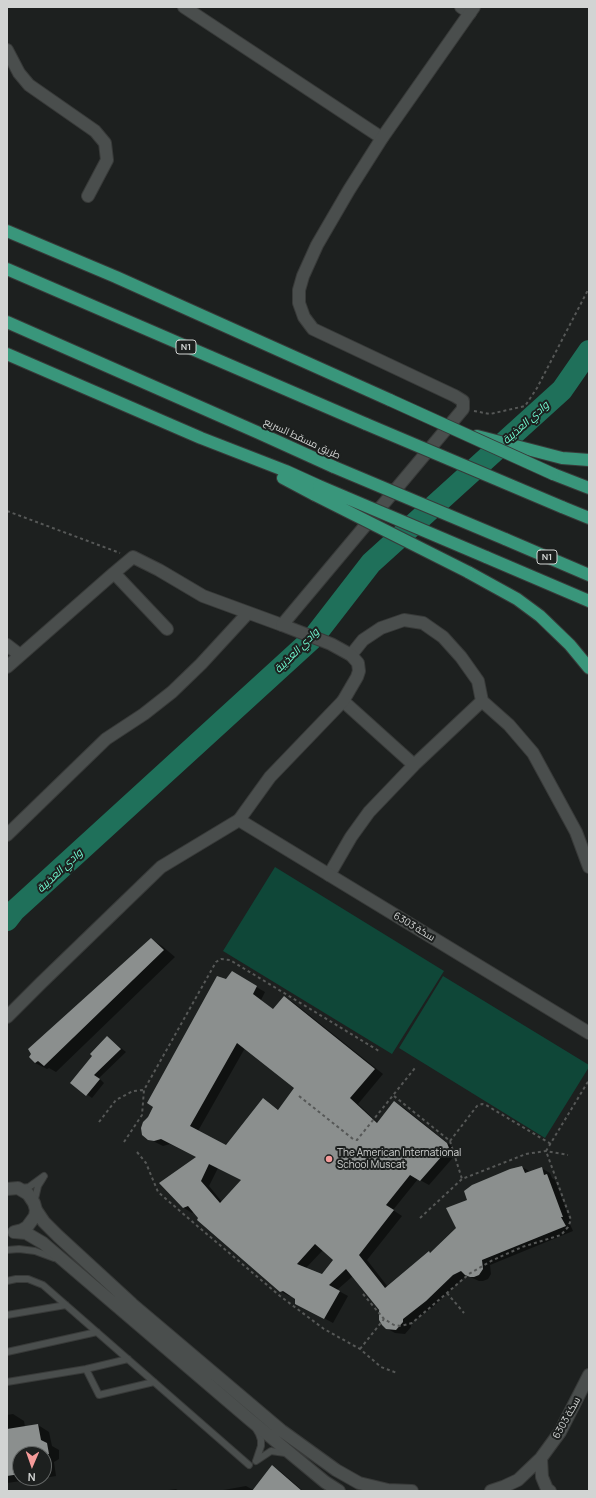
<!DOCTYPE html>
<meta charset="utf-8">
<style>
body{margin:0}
#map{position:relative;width:596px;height:1498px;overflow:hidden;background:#1d201f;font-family:Manrope,sans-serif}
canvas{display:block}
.frame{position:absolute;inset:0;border:8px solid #d2d4d3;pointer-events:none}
.north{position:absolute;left:12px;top:1446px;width:40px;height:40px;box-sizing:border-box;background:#1d201f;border:1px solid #656867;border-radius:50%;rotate:182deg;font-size:11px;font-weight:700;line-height:16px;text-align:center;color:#d2d4d3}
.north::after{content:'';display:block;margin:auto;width:14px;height:18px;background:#f59b9a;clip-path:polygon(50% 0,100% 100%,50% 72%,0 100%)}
</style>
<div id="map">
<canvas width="596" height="1498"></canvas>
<div class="frame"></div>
<div class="north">N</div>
</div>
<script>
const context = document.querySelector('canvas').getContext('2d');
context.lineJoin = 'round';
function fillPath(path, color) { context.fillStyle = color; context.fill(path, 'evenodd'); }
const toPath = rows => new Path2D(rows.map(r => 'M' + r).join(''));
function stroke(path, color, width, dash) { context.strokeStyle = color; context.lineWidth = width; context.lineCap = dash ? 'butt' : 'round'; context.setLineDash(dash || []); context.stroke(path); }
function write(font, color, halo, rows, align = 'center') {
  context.font = font + ' Manrope,Cairo,sans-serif'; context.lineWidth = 4; context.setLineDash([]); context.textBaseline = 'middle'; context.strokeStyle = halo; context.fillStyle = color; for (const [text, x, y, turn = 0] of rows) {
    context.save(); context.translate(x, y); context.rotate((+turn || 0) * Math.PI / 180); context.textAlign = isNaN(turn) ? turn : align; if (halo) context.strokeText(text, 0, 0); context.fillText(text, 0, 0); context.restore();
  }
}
fillPath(toPath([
 [275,867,444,971,392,1054,223,951],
 [443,976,589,1065,589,1067,545,1138,399,1048]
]), '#0f4738');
fillPath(toPath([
 [151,939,162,946,175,957,56,1072,49,1068,47,1069,35,1063],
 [232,973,265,992,261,1000,274,1010,284,997,293,1002,383,1074,358,1104,378,1123,395,1102,403,1107,455,1149,457,1153,429,1185,418,1179,393,1210,402,1216,367,1260,388,1287,429,1252,431,1253,458,1228,468,1201,522,1167,531,1172,541,1168,550,1173,552,1178,555,1180,571,1222,569,1222,573,1231,490,1265,491,1274,488,1279,483,1281,479,1281,468,1276,462,1279,434,1306,411,1323,411,1327,405,1334,395,1333,386,1328,384,1314,353,1276,337,1290,348,1296,333,1323,305,1308,296,1298,292,1296,289,1296,280,1291,194,1212,192,1213,184,1208,197,1157,170,1144,163,1146,149,1139,149,1118,226,981],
 [245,1048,295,1088,279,1110,263,1100,226,1147,198,1131],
 [218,1168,242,1180,222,1202,209,1186],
 [323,1250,334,1260,323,1275,305,1269],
 [107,1037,126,1052,99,1078,104,1083,92,1098,71,1083],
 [13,1414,24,1421,25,1427,38,1425,49,1432,52,1446,59,1450,59,1459,54,1462,56,1476,44,1478,44,1454,20,1454,20,1478,42,1478,7,1483,7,1415],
 [273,1467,280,1471,303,1491,262,1491],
 [246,1486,255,1491,218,1491],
 [176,1489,179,1491,161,1491]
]), '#0007');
stroke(toPath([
 [7,920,14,911,313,638,371,563,562,390,589,351]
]), '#1f705a', 22);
fillPath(toPath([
 [151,938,164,950,44,1066,38,1061,35,1063,29,1057,31,1054,28,1049],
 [232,971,257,986,253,994,273,1009,284,996,375,1069,350,1098,377,1123,394,1101,447,1143,449,1148,420,1181,410,1175,386,1205,394,1210,359,1255,385,1288,429,1251,430,1253,456,1228,446,1208,467,1200,464,1191,472,1185,510,1169,522,1166,525,1173,542,1167,544,1175,547,1174,563,1217,561,1217,566,1226,482,1260,483,1269,479,1275,474,1277,470,1277,465,1275,461,1271,453,1275,426,1301,403,1319,403,1322,396,1330,386,1329,382,1325,379,1320,379,1310,380,1311,346,1269,329,1285,340,1291,324,1319,295,1304,295,1299,283,1291,280,1292,197,1220,198,1218,188,1206,183,1208,159,1183,196,1157,161,1139,154,1141,148,1140,142,1135,141,1128,143,1122,148,1117,153,1107,147,1103,217,976,226,979],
 [237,1043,294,1088,278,1110,263,1098,226,1145,190,1126],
 [209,1164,241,1180,220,1203,201,1181],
 [315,1244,333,1260,322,1274,297,1264],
 [107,1036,121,1049,94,1075,100,1079,86,1096,70,1083,92,1056,90,1054],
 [38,1424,41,1440,47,1443,49,1454,20,1454,20,1474,7,1476,7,1429],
 [272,1465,302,1491,252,1491]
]), '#8b8f8e');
const lane = toPath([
 [21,1188,29,1187,44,1176],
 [34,1203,38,1186,43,1178],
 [7,1250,19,1249,35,1251,54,1258],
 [7,1281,16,1279,28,1279,43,1285,249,1465],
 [7,1315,66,1305],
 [7,1352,97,1332],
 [86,1369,99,1395,154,1382],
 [7,1382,86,1369,128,1359],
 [256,1429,259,1434,261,1440,261,1446,256,1461],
 [256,1461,271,1451,285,1453]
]);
const street = toPath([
 [184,7,382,138],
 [461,7,470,13],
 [7,50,19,73,29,85,95,131,105,143,107,160,88,196],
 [114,573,133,557,159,570,203,596,282,625],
 [7,645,20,655],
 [351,655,363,640,381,628,404,620,423,623,443,637,461,657,478,681,482,701],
 [7,667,114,573,167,629],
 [343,701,414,765],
 [7,835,106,739,144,714,172,692,201,664,248,613],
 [329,875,351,837,369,812,414,765,482,701,509,725,533,753,576,832,589,867],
 [7,1017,41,983,161,867,239,820]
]);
const secondary = toPath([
 [474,7,382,138,349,190,317,245,303,276,299,290,299,303,304,317,313,329,455,396,463,401,463,409,282,625,331,644,351,655,358,663,359,671,357,677,343,701,270,777,239,820,589,1033],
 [7,1189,18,1188,28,1194,34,1203,36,1210,35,1216,27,1227,22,1230,14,1232],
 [36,1210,44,1222,58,1236,132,1304,282,1431,336,1470,359,1483,388,1490,412,1491],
 [15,1232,26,1233,43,1243,249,1419,325,1482,339,1491],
 [541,1458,542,1477,547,1489,550,1491],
 [491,1491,503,1487,518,1480,541,1458,560,1432,589,1375]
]);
const highway = toPath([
 [7,231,116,277,390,400],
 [7,269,366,424],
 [7,322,259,433,334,467],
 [7,354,201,438,286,471,319,486],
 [477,436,562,458,589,460],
 [553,474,589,488],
 [283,478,315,495],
 [562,507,589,518],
 [505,539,589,575],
 [486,557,589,601],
 [468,572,517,599,540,616,570,645,589,668]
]);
stroke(lane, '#383a39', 8);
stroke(street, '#383a39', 14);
stroke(secondary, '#383a39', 14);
stroke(highway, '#383a39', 14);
stroke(toPath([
 [474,411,490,414,525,406,537,388,589,288],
 [7,511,120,553],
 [299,1096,353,1139,357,1140,415,1068],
 [394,1096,450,1141,462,1179],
 [99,1122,116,1100,133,1091,144,1090],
 [450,1141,477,1106,482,1104,486,1105,551,1144],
 [124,1142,142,1115,144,1090,216,962,221,959,230,960,379,1051],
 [546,1151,589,1080],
 [137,1152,146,1163,158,1192,195,1224,280,1296,324,1329,360,1349,381,1367,397,1373],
 [420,1218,462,1179,526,1154,546,1151,568,1155],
 [447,1293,464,1313],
 [363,1294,384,1319,394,1325,401,1326,412,1323,469,1274,491,1261,522,1247,561,1235,568,1227,571,1220,546,1151],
 [360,1349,384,1319]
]), '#565857', 2, [3, 3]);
stroke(lane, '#4a4e4d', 6);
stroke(street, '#4a4e4d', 12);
stroke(secondary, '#4a4e4d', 12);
stroke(highway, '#39967b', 12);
const highwayBridge = toPath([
 [390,400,553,474],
 [366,424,562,507],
 [334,467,505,539],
 [319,486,486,557],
 [315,495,468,572]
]);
stroke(highwayBridge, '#383a39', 14, []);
stroke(highwayBridge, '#39967b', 12);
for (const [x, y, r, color] of [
 [329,1159,4,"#f59b9a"]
]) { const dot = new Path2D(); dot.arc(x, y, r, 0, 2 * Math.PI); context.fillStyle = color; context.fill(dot); stroke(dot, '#1d201f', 1.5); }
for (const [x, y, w] of [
 [186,347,20],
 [547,557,20]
]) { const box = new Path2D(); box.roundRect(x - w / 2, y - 7, w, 14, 3); context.fillStyle = '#1d201f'; context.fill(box); stroke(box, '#d2d4d3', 1); }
write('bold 9px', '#d2d4d3', null, [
 ["N1",186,347],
 ["N1",547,557]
]);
write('10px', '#d2d4d3', '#1d201f', [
 ["طريق مسقط السريع",302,439,25],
 ["سكة 6303",414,927,31],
 ["سكة 6303",567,1418,-61]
]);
write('10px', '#d2d4d3', '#1d201f', [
 ["The American International",337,1153],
 ["School Muscat",337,1165]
], 'left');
write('italic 11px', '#71fcd2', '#1d201f', [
 ["وادي العذيبة",526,423,-42],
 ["وادي العذيبة",297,651,-45],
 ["وادي العذيبة",60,871,-43]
]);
</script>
